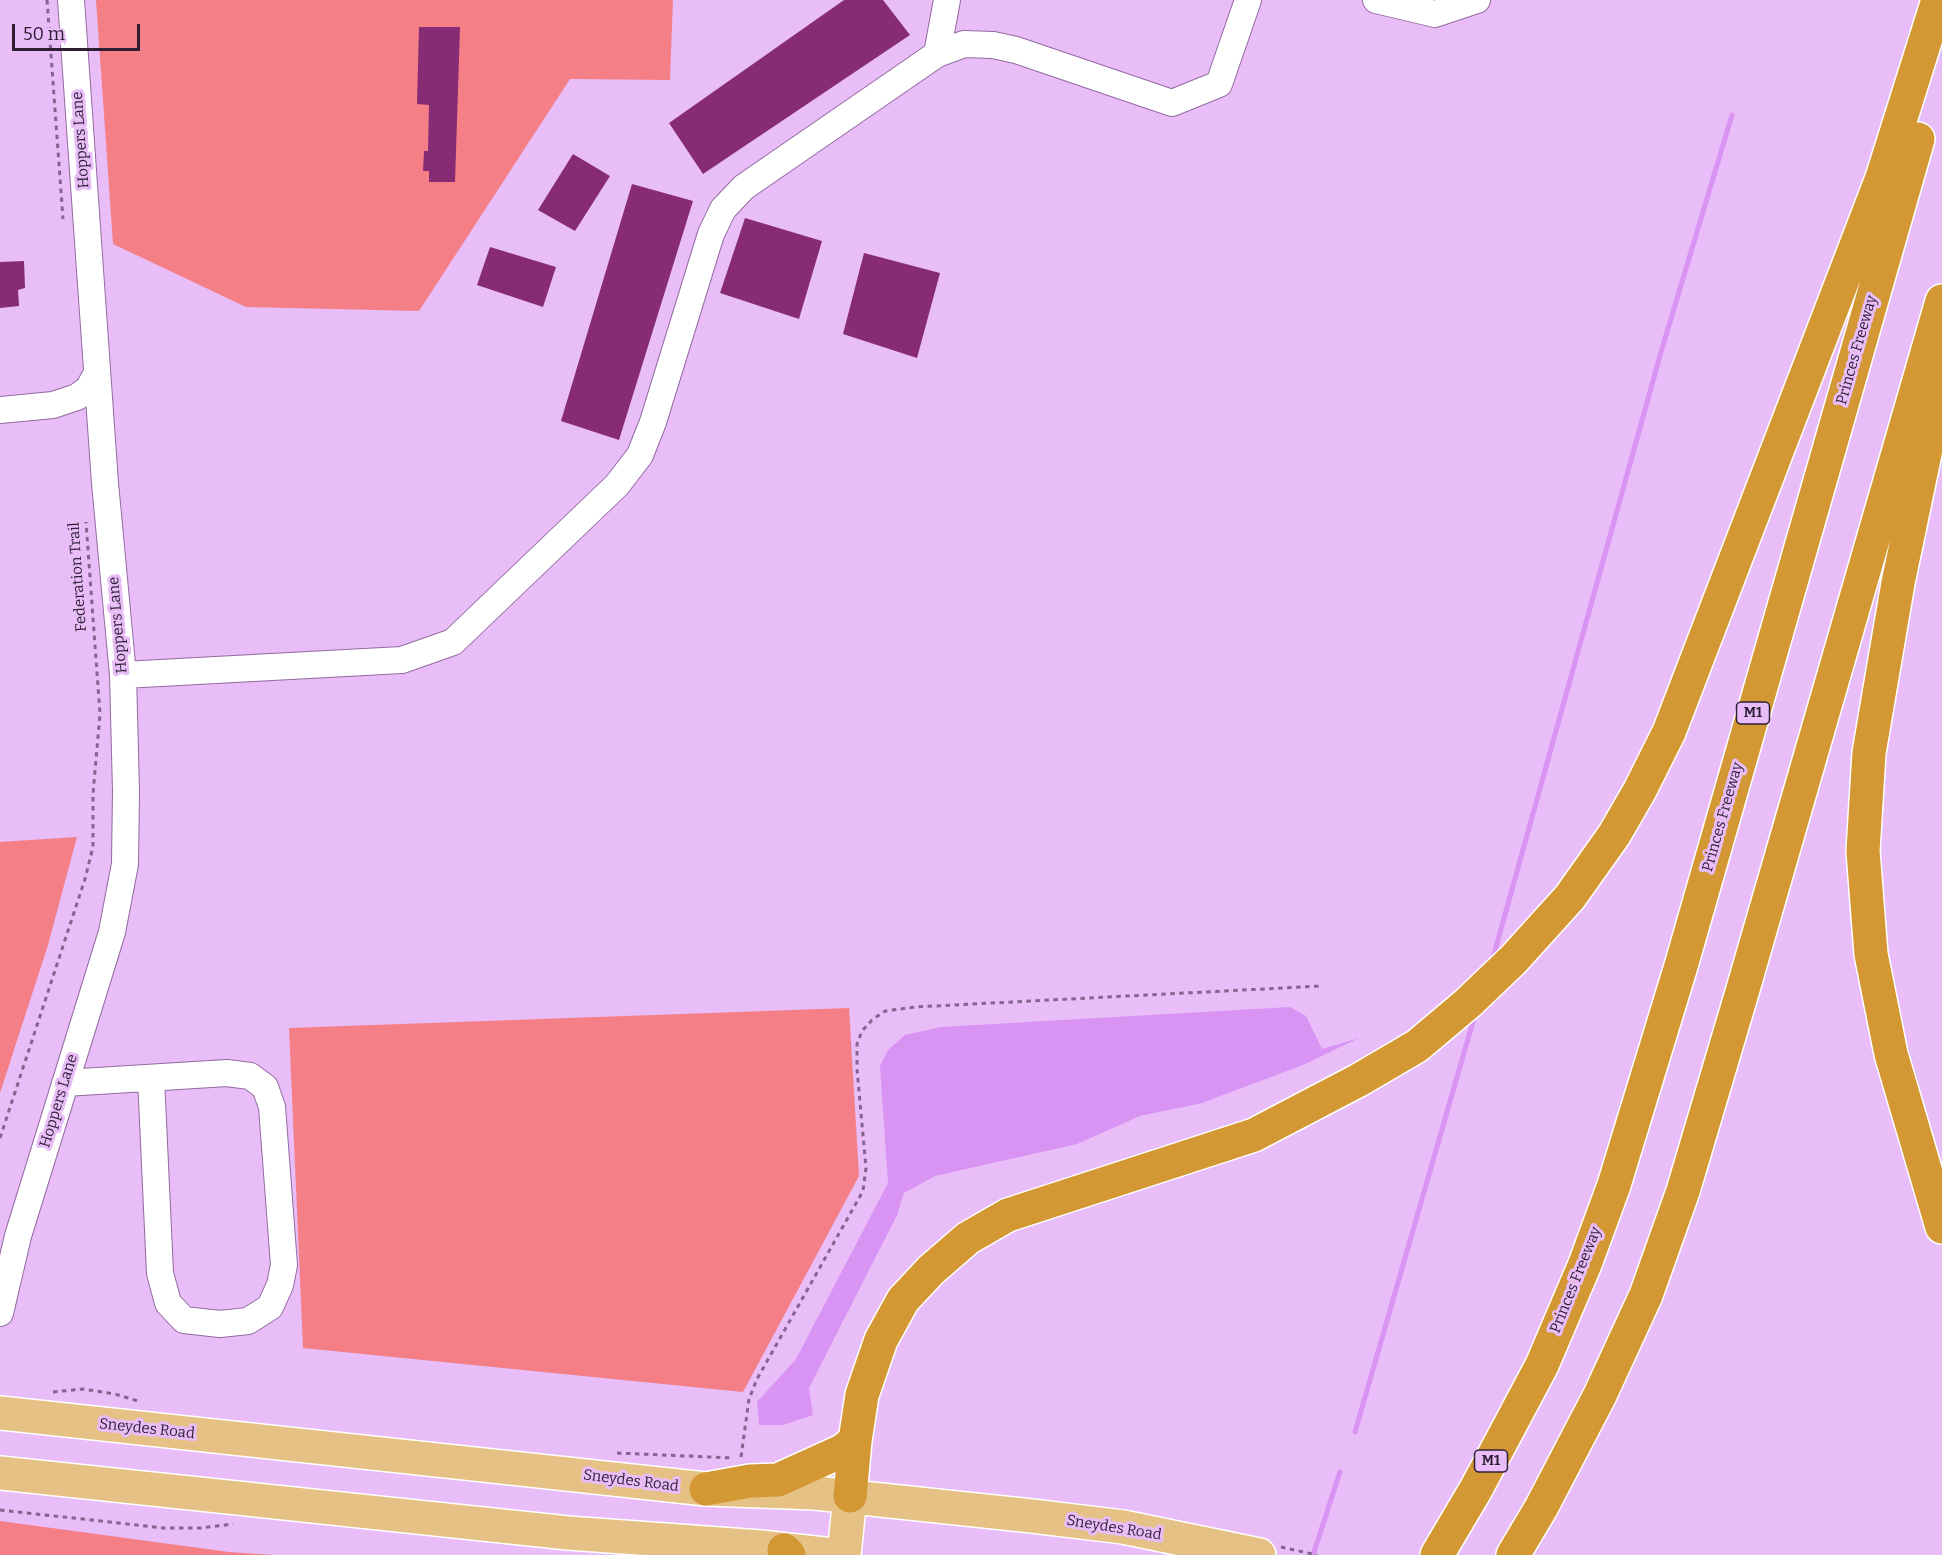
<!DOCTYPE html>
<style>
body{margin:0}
#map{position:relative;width:1942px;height:1555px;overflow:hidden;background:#e8bdf8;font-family:Bitter,serif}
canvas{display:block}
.scale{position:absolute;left:12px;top:24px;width:128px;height:27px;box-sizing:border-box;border:3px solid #2e1e34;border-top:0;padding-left:8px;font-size:18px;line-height:21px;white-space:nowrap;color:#2e1e34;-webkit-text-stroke:4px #e8bdf8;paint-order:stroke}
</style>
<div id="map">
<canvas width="1942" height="1555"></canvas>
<div class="scale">50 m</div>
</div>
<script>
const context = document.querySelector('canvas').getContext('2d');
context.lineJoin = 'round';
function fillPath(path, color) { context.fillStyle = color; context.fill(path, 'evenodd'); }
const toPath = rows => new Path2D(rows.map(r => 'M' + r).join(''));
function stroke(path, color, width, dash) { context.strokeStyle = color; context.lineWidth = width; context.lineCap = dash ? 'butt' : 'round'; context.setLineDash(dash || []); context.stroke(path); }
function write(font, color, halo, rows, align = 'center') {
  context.font = font + ' Bitter,serif'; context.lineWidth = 6; context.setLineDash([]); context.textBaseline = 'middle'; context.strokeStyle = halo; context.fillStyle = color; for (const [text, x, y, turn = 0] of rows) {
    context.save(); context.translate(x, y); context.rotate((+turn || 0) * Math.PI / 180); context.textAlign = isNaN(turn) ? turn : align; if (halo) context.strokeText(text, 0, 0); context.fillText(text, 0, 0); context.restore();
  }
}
fillPath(toPath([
 [96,0,673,0,670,80,570,79,419,311,246,307,113,244],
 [77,837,48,945,0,1093,0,842],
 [849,1008,859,1176,743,1392,303,1348,289,1028],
 [0,1521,229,1552,274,1555,0,1555]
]), '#f47f87');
fillPath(toPath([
 [1290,1007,1306,1016,1322,1049,1359,1038,1303,1065,1202,1103,1140,1116,1077,1144,935,1176,904,1193,897,1215,809,1388,813,1415,783,1425,759,1425,757,1402,796,1359,888,1183,880,1066,888,1050,905,1035,941,1027]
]), '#d993f3');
stroke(toPath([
 [1493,958,1661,352,1732,115],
 [1355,1432,1474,1018],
 [1313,1555,1340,1472]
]), '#d993f3', 5);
fillPath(toPath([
 [844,0,883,0,910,35,703,174,669,123],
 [419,27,460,27,455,182,429,182,429,171,423,171,424,151,428,151,429,105,417,104],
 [573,154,610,176,575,231,538,210],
 [632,184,693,201,619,440,561,421],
 [745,218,822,241,799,319,720,293],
 [490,247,556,267,543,307,477,285],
 [864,253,940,273,917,358,843,334],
 [24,261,25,288,18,290,19,306,0,308,0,262]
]), '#872c74');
const minor = toPath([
 [1376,0,1435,14,1477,0],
 [937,54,947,0],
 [0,410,53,405,77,397,88,389,97,373],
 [123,675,402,660,453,642,617,485,640,455,653,422,711,234,723,209,744,187,937,54,964,44,993,45,1016,50,1172,103,1219,84,1248,0],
 [65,1083,227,1073,250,1076,265,1087,272,1107,284,1265,280,1285,270,1307,248,1321,220,1324,184,1320,168,1303,160,1273,151,1078],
 [0,1313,18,1236,112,932,125,864,126,791,123,675,105,483,71,0]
]);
const major = toPath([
 [0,1413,706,1489,815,1493,1032,1516,1123,1527,1259,1555],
 [0,1473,568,1533,761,1547,833,1555],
 [844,1555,850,1496]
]);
const highway = toPath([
 [1942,372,1898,583,1869,753,1863,851,1871,954,1891,1054,1942,1227],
 [706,1489,750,1481,778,1480,842,1451,855,1441],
 [850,1496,855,1441,862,1395,881,1340,903,1300,931,1270,968,1238,1008,1215,1254,1135,1359,1080,1417,1046,1468,1003,1514,959,1570,897,1614,835,1640,790,1669,732,1882,178,1938,0],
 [784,1550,789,1555],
 [1437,1555,1476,1489,1542,1365,1585,1264,1614,1185,1681,966,1918,139],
 [1513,1555,1541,1508,1600,1395,1646,1295,1683,1191,1743,989,1942,301]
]);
stroke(minor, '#936ba1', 28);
stroke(major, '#fff', 36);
stroke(highway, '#fff', 36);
stroke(toPath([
 [47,0,63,219],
 [0,1138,85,879,93,847,93,794,100,714,86,522],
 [53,1392,83,1389,115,1394,141,1402],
 [617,1453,733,1458],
 [741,1457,749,1399,757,1379,863,1191,866,1168,857,1069,857,1044,862,1031,872,1020,885,1011,915,1007,1321,986],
 [0,1510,164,1528,201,1528,233,1524],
 [1281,1547,1317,1555]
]), '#82668d', 3, [4.5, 4.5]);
stroke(minor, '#fff', 26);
stroke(major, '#e5c185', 33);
stroke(highway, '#d39833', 33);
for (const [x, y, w] of [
 [1753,713,33],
 [1491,1461,33]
]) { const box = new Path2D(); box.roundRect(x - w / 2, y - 11, w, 22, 4.5); context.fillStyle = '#e8bdf8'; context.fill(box); stroke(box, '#2e1e34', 1.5); }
write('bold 14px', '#2e1e34', null, [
 ["M1",1753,713],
 ["M1",1491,1461]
]);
write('15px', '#2e1e34', '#e8bdf8', [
 ["Hoppers Lane",81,140,-94],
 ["Princes Freeway",1857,350,-74],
 ["Federation Trail",78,577,-94],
 ["Hoppers Lane",118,625,-95],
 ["Princes Freeway",1723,817,-74],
 ["Hoppers Lane",59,1101,-73],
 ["Princes Freeway",1576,1280,-68],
 ["Sneydes Road",147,1429,6],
 ["Sneydes Road",631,1481,7],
 ["Sneydes Road",1114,1528,9]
]);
</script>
